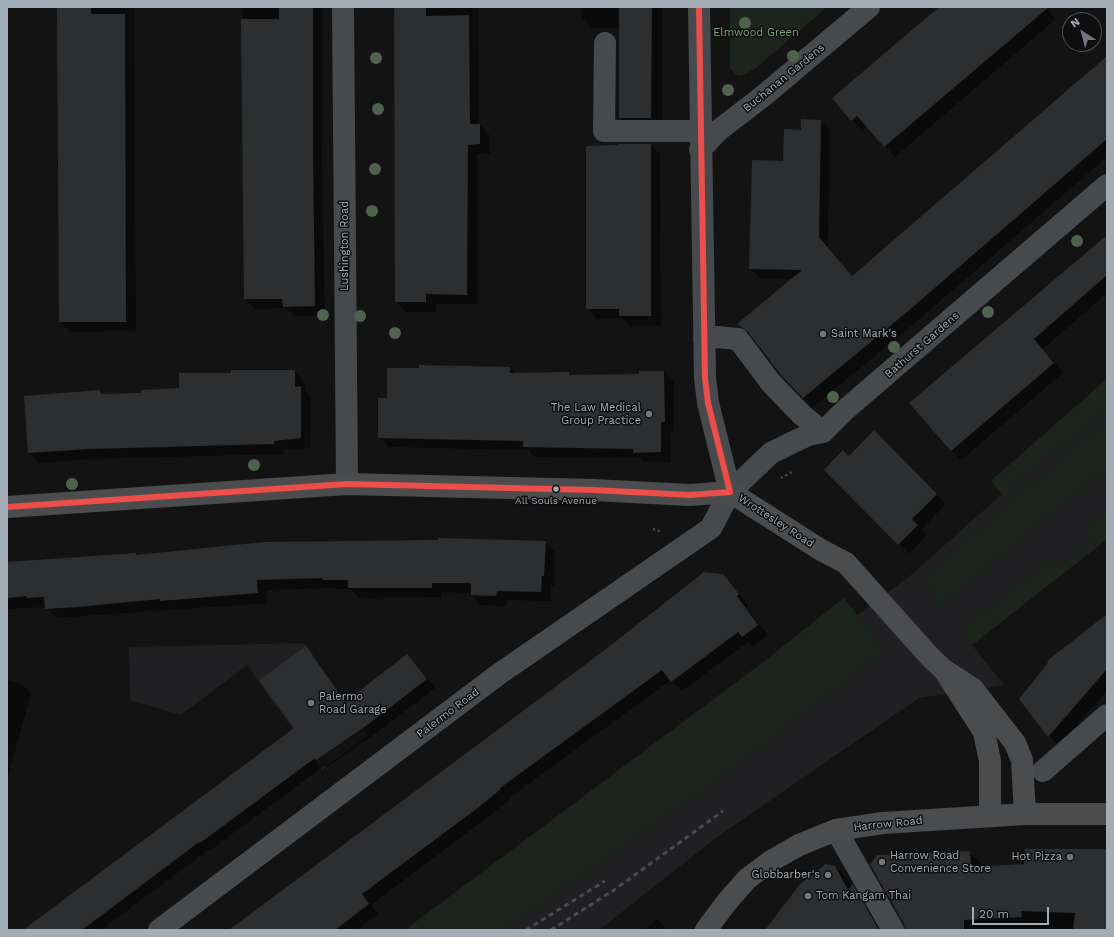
<!DOCTYPE html>
<style>
body{margin:0}
#map{position:relative;width:1114px;height:937px;overflow:hidden;background:#131314;font-family:"Work Sans",sans-serif}
canvas{display:block}
.frame{position:absolute;inset:0;border:8px solid #a3adb6;pointer-events:none}
.north{position:absolute;left:1062px;top:12px;width:40px;height:40px;box-sizing:border-box;background:#0e0e0f;border:1px solid #4a4e52;border-radius:50%;rotate:324deg;font-size:11px;font-weight:700;line-height:16px;text-align:center;color:#a3adb6}
.north::after{content:'';display:block;margin:auto;width:14px;height:18px;background:#71777d;clip-path:polygon(50% 0,100% 100%,50% 72%,0 100%)}
.scale{position:absolute;left:972px;top:907px;width:77px;height:18px;box-sizing:border-box;border:2px solid #a3adb6;border-top:0;padding-left:5px;font-size:12px;line-height:14px;white-space:nowrap;color:#a3adb6;-webkit-text-stroke:3px #0e0e0f;paint-order:stroke}
</style>
<div id="map">
<canvas width="1114" height="937"></canvas>
<div class="frame"></div>
<div class="north">N</div>
<div class="scale">20 m</div>
</div>
<script>
const context = document.querySelector('canvas').getContext('2d');
context.lineJoin = 'round';
function fillPath(path, color) { context.fillStyle = color; context.fill(path, 'evenodd'); }
const toPath = rows => new Path2D(rows.map(r => 'M' + r).join(''));
function stroke(path, color, width, dash) { context.strokeStyle = color; context.lineWidth = width; context.lineCap = dash ? 'butt' : 'round'; context.setLineDash(dash || []); context.stroke(path); }
function write(font, color, halo, rows, align = 'center') {
  context.font = font + ' "Work Sans",sans-serif'; context.lineWidth = 3; context.setLineDash([]); context.textBaseline = 'middle'; context.strokeStyle = halo; context.fillStyle = color; for (const [text, x, y, turn = 0] of rows) {
    context.save(); context.translate(x, y); context.rotate((+turn || 0) * Math.PI / 180); context.textAlign = isNaN(turn) ? turn : align; if (halo) context.strokeText(text, 0, 0); context.fillText(text, 0, 0); context.restore();
  }
}
fillPath(toPath([
 [1107,379,1107,539,972,645,1004,685,919,698,717,837,599,930,405,930,762,663,844,598,857,615,911,575,1002,494,991,481],
 [305,643,369,735,322,770,247,665,181,715,130,700,129,647]
]), '#202022');
fillPath(toPath([
 [730,7,827,7,756,68,745,74,738,76,730,69],
 [1107,379,1107,410,1002,494,991,481],
 [1107,419,1107,468,941,606,922,578,1063,456],
 [1107,508,1107,539,972,645,960,630,1050,558,1057,568,1094,540,1083,527],
 [844,598,885,651,715,783,505,930,405,930,762,663]
]), '#1d241e');
fillPath(toPath([
 [58,7,134,7,136,331,70,332,60,322],
 [243,7,323,7,322,163,325,316,294,316,286,308,255,309,245,299],
 [394,7,478,7,479,124,489,134,490,154,477,154,477,304,436,304,436,312,406,312,396,302],
 [581,7,662,7,662,129,632,129,620,118,620,28,592,28,581,17],
 [939,7,1051,7,1048,10,1056,19,895,157,867,125,862,130,852,120],
 [1107,57,1107,157,916,322,813,407,781,374,753,337,739,324,793,279,760,278,750,268,784,162,802,131,821,121,830,130,828,247,853,277],
 [650,145,660,154,661,326,630,326,622,318,597,319,587,309],
 [1107,236,1107,293,1043,349,1063,373,961,460,951,451],
 [420,366,510,368,516,374,568,373,571,376,640,375,664,372,674,382,674,431,670,431,671,462,644,462,640,458,534,457,528,450,389,447,379,437,388,399,420,369],
 [294,371,304,381,305,391,311,397,310,448,283,450,283,454,90,459,38,463,29,453,100,391,103,395,142,394,180,389,232,374],
 [874,432,946,504,921,530,927,535,909,554,825,470,849,457],
 [545,542,555,552,554,586,551,586,551,601,506,600,506,606,481,605,472,595,472,593,441,592,441,597,359,598,351,589,334,589,332,588,266,590,267,603,56,618,46,607,7,609,7,563,136,554,137,555],
 [723,575,748,605,746,607,768,635,753,646,748,642,682,691,671,680,509,798,510,800,488,817,371,905,378,914,357,930,230,930],
 [1107,615,1107,691,1059,746,1049,736,1020,699],
 [305,648,314,656,346,702,407,655,435,688,379,731,326,768,324,766,209,851,208,850,101,930,25,930,295,729],
 [7,680,22,684,31,694,7,780],
 [1107,850,1107,930,912,930,969,852,981,863,981,867,1025,865],
 [835,866,847,878,852,887,853,886,864,897,883,930,767,930],
 [657,919,668,930,644,930]
]), '#0007');
fillPath(toPath([
 [57,7,91,7,91,14,125,14,126,322,59,322],
 [279,7,313,7,313,153,315,306,283,307,282,299,244,299,241,19,279,19],
 [394,7,426,7,426,16,469,15,470,124,480,124,480,144,468,145,467,295,426,294,426,302,395,302],
 [619,7,652,7,651,118,619,118],
 [939,7,1049,7,884,147,857,116,851,121,832,98],
 [1107,56,1107,139,907,312,803,398,781,375,748,332,737,324,802,270,749,269,752,160,783,161,784,129,801,130,801,119,821,120,819,237,852,276],
 [618,144,651,144,651,316,619,316,619,309,586,309,586,146,618,145],
 [1107,235,1107,275,1034,339,1054,363,951,451,909,403],
 [419,365,510,367,510,373,569,372,569,375,639,374,639,371,664,371,665,422,661,422,661,452,633,453,633,449,523,447,523,441,378,438,378,398,387,398,387,368,419,368],
 [231,370,295,370,295,387,301,386,301,438,274,441,274,444,89,449,28,453,24,396,100,390,101,394,141,393,141,390,179,388,179,373,231,373],
 [874,430,937,494,912,519,918,525,898,545,824,470,843,450,849,456],
 [439,538,546,541,544,576,542,576,541,592,497,591,496,596,471,595,471,583,432,583,432,588,348,588,348,580,323,580,323,578,257,580,258,593,160,601,160,599,77,607,45,609,44,597,27,598,27,596,7,598,7,562,136,553,136,555,264,542,438,540],
 [704,572,723,574,739,594,737,596,758,625,742,637,738,632,671,682,662,670,500,788,501,789,479,807,362,894,369,904,335,930,229,930,606,649],
 [1107,614,1107,669,1048,737,1019,699,1048,663,1047,661],
 [306,646,345,702,407,654,427,679,370,723,316,760,315,758,200,843,199,842,82,930,23,930,294,728,259,680],
 [1025,849,1107,849,1107,930,1073,930,1075,913,1021,911,1022,917,964,920,964,930,905,930,904,924,870,864,877,855,970,851,971,867,1024,864],
 [826,864,835,866,848,890,853,884,879,930,765,930,800,884]
]), '#2d2e2f');
stroke(toPath([
 [781,478,792,472],
 [653,529,662,532]
]), '#494b4e', 2.5, [2, 3]);
stroke(toPath([
 [343,7,347,484],
 [699,7,705,378,708,403,730,492],
 [605,43,604,131,700,131],
 [700,150,719,130,762,97,869,7],
 [704,339,717,337,738,339,771,383,802,415,823,432],
 [1043,771,1107,715],
 [836,830,893,930],
 [159,930,499,674,711,528,730,492,771,453,808,435,823,432,845,410,1107,185]
]), '#474a4d', 22);
stroke(toPath([
 [7,507,347,484,593,490,690,495,730,492,821,550,846,563,931,658,944,670,973,689,1015,743,1022,760,1025,814],
 [946,673,984,732,990,761,990,816],
 [706,930,726,903,747,879,771,861,799,845,836,830,883,823,1025,814,1107,814]
]), '#4a4c4e', 22);
stroke(toPath([
 [526,930,605,881],
 [551,930,614,890,723,811]
]), '#484a4d', 3, [5, 4]);
stroke(toPath([
 [699,7,705,378,708,403,730,492],
 [7,507,347,484,593,490,690,495,730,492]
]), '#ec4f4b', 6);
context.fillStyle = '#4e624c';
for (const [x, y] of [
 [745,23],
 [793,56],
 [376,58],
 [728,90],
 [378,109],
 [375,169],
 [372,211],
 [1077,241],
 [988,312],
 [323,315],
 [360,316],
 [395,333],
 [894,347],
 [833,397],
 [254,465],
 [72,484]
]) { context.beginPath(); context.arc(x, y, 6, 0, 2 * Math.PI); context.fill(); }
for (const [x, y, r, color] of [
 [823,334,4,"#71777d"],
 [649,414,4,"#71777d"],
 [556,489,3.5,"#a3adb6"],
 [311,703,4,"#71777d"],
 [1070,857,4,"#71777d"],
 [882,862,4,"#71777d"],
 [828,875,4,"#71777d"],
 [808,896,4,"#71777d"]
]) { const dot = new Path2D(); dot.arc(x, y, r, 0, 2 * Math.PI); context.fillStyle = color; context.fill(dot); stroke(dot, '#0e0e0f', 1.5); }
write('10px', '#a3adb6', '#0e0e0f', [
 ["All Souls Avenue",556,501]
]);
write('11px', '#7fa279', '#0e0e0f', [
 ["Elmwood Green",756,33]
]);
write('11px', '#a3adb6', '#0e0e0f', [
 ["Buchanan Gardens",784,78,-39],
 ["Lushington Road",345,246,-90],
 ["Bathurst Gardens",922,345,-41],
 ["Wrottesley Road",776,521,33],
 ["Palermo Road",448,713,-37],
 ["Harrow Road",888,824,-6]
]);
write('11px', '#a3adb6', '#0e0e0f', [
 ["Saint Mark's",831,334],
 ["The Law Medical",641,408,"right"],
 ["Group Practice",641,421,"right"],
 ["Palermo",319,697],
 ["Road Garage",319,710],
 ["Harrow Road",890,856],
 ["Convenience Store",890,869],
 ["Hot Pizza",1062,857,"right"],
 ["Globbarber's",820,875,"right"],
 ["Tom Kangam Thai",816,896]
], 'left');
</script>
